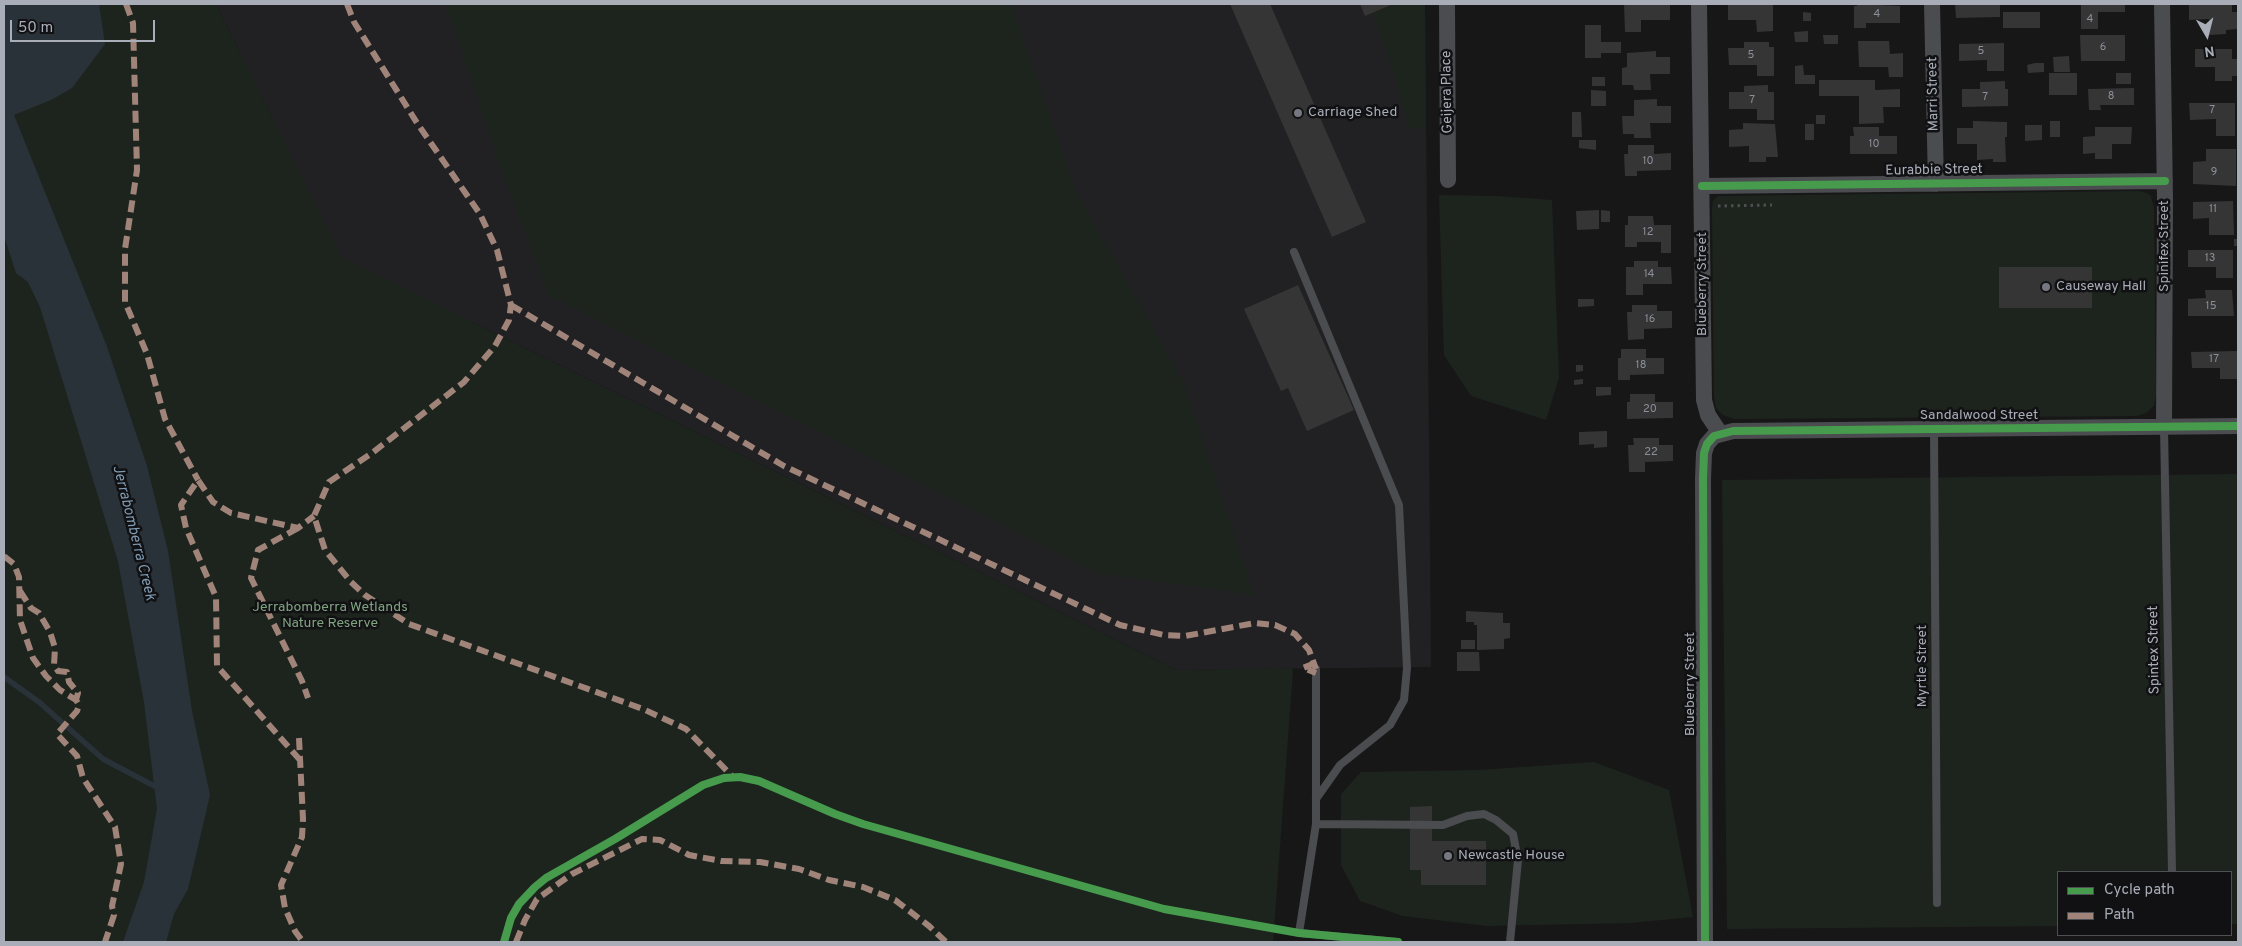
<!DOCTYPE html>
<style>
body{margin:0}
#map{position:relative;width:2242px;height:946px;overflow:hidden;background:#171717;font-family:Overpass,sans-serif}
canvas{display:block}
.frame{position:absolute;inset:0;border:5px solid #a8adb8;pointer-events:none}
.legend{position:absolute;left:2057px;top:871px;width:175px;height:65px;box-sizing:border-box;background:#111113;border:1px solid #4d4f55;margin:0;padding:6px 9px;list-style:none;font-size:15px;color:#a8adb8}
.legend li{display:flex;align-items:center;gap:10px;height:25px}
.legend b{width:25px;border:1px solid #4d4f55}
.north{position:absolute;left:2182px;top:10px;width:50px;height:50px;-webkit-text-stroke:4px #111113;paint-order:stroke;rotate:172deg;font-size:14px;font-weight:700;line-height:20px;text-align:center;color:#a8adb8}
.north::after{content:'';display:block;margin:auto;width:18px;height:22px;background:#a8adb8;clip-path:polygon(50% 0,100% 100%,50% 72%,0 100%)}
.scale{position:absolute;left:10px;top:20px;width:145px;height:22px;box-sizing:border-box;border:2px solid #a8adb8;border-top:0;padding-left:6px;font-size:15px;line-height:18px;white-space:nowrap;color:#a8adb8;-webkit-text-stroke:4px #111113;paint-order:stroke}
</style>
<div id="map">
<canvas width="2242" height="946"></canvas>
<div class="frame"></div>
<ul class="legend">
<li><b style="height:6px;background:#469c4c"></b>Cycle path</li>
<li><b style="height:6px;background:#a18479"></b>Path</li>
</ul>
<div class="north">N</div>
<div class="scale">50 m</div>
</div>
<script>
const context = document.querySelector('canvas').getContext('2d');
context.lineJoin = 'round';
function fillPath(path, color) { context.fillStyle = color; context.fill(path, 'evenodd'); }
const toPath = rows => new Path2D(rows.map(r => 'M' + r).join(''));
function stroke(path, color, width, dash) { context.strokeStyle = color; context.lineWidth = width; context.lineCap = dash ? 'butt' : 'round'; context.setLineDash(dash || []); context.stroke(path); }
function write(font, color, halo, rows, align = 'center') {
  context.font = font + ' Overpass,sans-serif'; context.lineWidth = 5; context.setLineDash([]); context.textBaseline = 'middle'; context.strokeStyle = halo; context.fillStyle = color; for (const [text, x, y, turn = 0] of rows) {
    context.save(); context.translate(x, y); context.rotate((+turn || 0) * Math.PI / 180); context.textAlign = isNaN(turn) ? turn : align; if (halo) context.strokeText(text, 0, 0); context.fillText(text, 0, 0); context.restore();
  }
}
fillPath(toPath([
 [216,4,1425,4,1431,667,1177,670,491,331,342,260]
]), '#212123');
fillPath(toPath([
 [4,4,216,4,341,257,1177,670,1291,668,1293,670,1273,942,4,942],
 [446,4,1011,4,1077,194,1183,381,1254,595,1097,573,549,295,505,181],
 [1393,4,1425,4,1426,130,1408,126,1392,67,1372,13],
 [2139,191,2147,193,2151,196,2154,208,2156,394,2154,406,2146,413,2137,416,1735,419,1723,415,1716,408,1714,397,1712,207,1713,201,1718,196],
 [1439,195,1497,196,1552,200,1559,378,1546,420,1471,396,1444,355],
 [2238,474,2238,924,2231,924,2231,872,2058,872,2058,926,1727,929,1722,480],
 [1594,762,1669,790,1693,917,1631,923,1487,926,1403,916,1360,901,1341,865,1341,794,1361,772,1479,770]
]), '#1d241e');
fillPath(toPath([
 [4,4,99,4,105,44,72,88,53,99,14,115,106,344,147,466,168,551,192,711,210,795,188,889,174,914,166,942,123,942,144,882,157,809,144,702,118,561,40,307,28,282,16,273,4,236]
]), '#2a3239');
stroke(toPath([
 [4,677,39,702,103,759,160,789]
]), '#2a3239', 5.5);
fillPath(toPath([
 [1230,4,1270,4,1366,222,1332,237],
 [1360,4,1393,4,1365,16],
 [1624,4,1670,4,1670,20,1641,20,1641,32,1625,32],
 [1728,4,1773,4,1773,31,1757,32,1756,20,1728,20],
 [1857,4,1900,6,1900,23,1866,23,1866,28,1854,28,1854,6,1857,6],
 [1955,4,2000,4,2000,17,1956,18],
 [2081,4,2125,4,2125,12,2098,12,2098,29,2081,29],
 [2189,4,2232,4,2232,12,2237,12,2238,29,2226,30,2226,34,2209,35,2209,19,2189,20],
 [1803,12,1811,13,1811,21,1803,21],
 [2003,12,2040,12,2040,28,2003,28],
 [1585,25,1601,25,1601,42,1621,42,1621,53,1601,53,1601,58,1585,58],
 [1808,31,1808,42,1795,42,1794,32],
 [1823,35,1838,35,1838,44,1824,44],
 [2080,35,2125,35,2125,61,2081,61],
 [1858,41,1889,41,1890,54,1903,53,1903,77,1889,77,1888,67,1859,67],
 [1744,42,1769,42,1769,47,1774,47,1774,76,1757,76,1757,65,1729,65,1728,48,1744,48],
 [2004,43,2004,71,1987,71,1987,60,1959,61,1959,44],
 [2195,49,2232,49,2232,59,2238,59,2238,76,2232,76,2232,81,2215,81,2215,67,2195,67],
 [1656,51,1656,57,1670,57,1670,74,1650,74,1651,90,1634,90,1633,85,1622,85,1622,68,1627,67,1627,53],
 [2069,56,2070,72,2054,72,2053,57],
 [2035,63,2044,63,2044,72,2028,73,2027,65],
 [1803,65,1804,75,1815,75,1815,84,1795,84,1795,66],
 [2049,73,2077,73,2077,95,2049,95],
 [2116,73,2131,73,2131,84,2116,84],
 [1592,77,1605,77,1605,86,1592,86],
 [1819,80,1875,80,1875,90,1900,89,1900,107,1883,107,1884,123,1859,124,1859,96,1819,96],
 [2005,81,2005,89,2008,89,2008,106,1962,107,1962,89,1980,89,1980,82],
 [1768,85,1768,92,1774,92,1774,120,1757,120,1757,109,1729,109,1729,92,1744,92,1744,86],
 [2134,88,2134,105,2100,105,2101,110,2089,110,2088,89],
 [1591,90,1606,91,1606,106,1591,106],
 [1657,99,1657,106,1671,106,1671,123,1650,123,1651,138,1634,138,1634,134,1623,134,1622,116,1634,116,1634,100],
 [2189,103,2235,103,2235,136,2216,136,2216,119,2190,120],
 [1572,112,1581,112,1582,137,1572,137],
 [1816,115,1825,115,1825,124,1816,124],
 [1973,121,2007,122,2007,137,2005,137,2006,162,1993,162,1993,159,1977,160,1977,144,1957,144,1957,128,1973,128],
 [2050,121,2060,121,2060,137,2050,137],
 [1743,123,1775,124,1778,157,1766,157,1766,162,1749,162,1749,146,1729,147,1729,130,1743,129],
 [1805,124,1814,124,1814,140,1805,140],
 [2025,125,2042,125,2042,140,2025,141],
 [1853,127,1879,127,1879,136,1897,136,1897,154,1850,154,1850,136,1854,136],
 [2095,127,2132,127,2131,144,2112,144,2112,159,2095,159,2095,153,2083,154,2083,137,2095,136],
 [1579,140,1596,140,1596,150,1579,148],
 [1628,145,1654,145,1654,154,1671,153,1671,170,1637,171,1637,176,1625,176,1624,154,1628,154],
 [2206,149,2236,149,2236,186,2193,184,2193,162,2206,161],
 [2233,201,2234,235,2209,235,2209,218,2193,219,2193,202],
 [1599,210,1599,229,1577,230,1576,211],
 [1601,210,1610,211,1610,222,1601,222],
 [1628,216,1653,216,1654,225,1671,225,1671,253,1661,253,1661,242,1637,242,1637,247,1625,247,1625,225,1628,225],
 [2234,239,2238,239,2238,246,2234,246],
 [2188,250,2233,250,2233,278,2216,278,2216,267,2188,267],
 [1634,261,1658,261,1658,267,1671,267,1672,284,1643,284,1643,295,1626,295,1626,267,1634,267],
 [1999,267,2092,267,2092,308,1999,308],
 [1298,285,1354,410,1307,431,1288,388,1281,391,1244,309],
 [2205,290,2232,290,2234,316,2188,316,2188,299,2206,298],
 [1578,299,1594,299,1594,306,1578,307],
 [1632,305,1657,305,1657,311,1672,311,1672,328,1644,329,1644,339,1628,340,1627,312,1632,312],
 [1621,349,1646,349,1646,358,1664,358,1664,374,1630,375,1630,380,1618,380,1618,358,1621,358],
 [2237,351,2237,379,2220,379,2220,368,2192,368,2191,352],
 [1576,365,1583,365,1583,371,1576,372],
 [1583,379,1583,384,1574,385,1574,380],
 [1596,387,1611,387,1611,395,1596,396],
 [1630,394,1655,394,1655,402,1673,402,1673,418,1627,419,1627,402,1630,402],
 [1607,431,1607,447,1594,448,1594,444,1579,445,1579,432],
 [1633,438,1659,438,1659,445,1673,445,1673,461,1645,462,1645,472,1629,472,1628,445,1634,445],
 [1466,611,1503,613,1503,623,1510,623,1510,638,1504,639,1504,649,1477,650,1477,625,1474,625,1474,622,1466,622],
 [1461,640,1475,640,1475,649,1461,649],
 [1457,652,1479,652,1480,671,1457,671],
 [1432,806,1432,841,1486,841,1486,885,1421,885,1421,870,1410,870,1410,807]
]), '#353536');
stroke(toPath([
 [1718,206,1772,205]
]), '#4d4e52', 3, [2.5, 4]);
stroke(toPath([
 [1294,252,1399,505,1407,668,1404,700,1390,725,1340,765,1316,799],
 [2164,427,2172,872],
 [1934,429,1937,903],
 [1316,669,1316,824,1299,933,1398,942],
 [1316,824,1443,825,1467,816,1484,814,1496,820,1513,834,1518,860,1510,942]
]), '#4b4c50', 8);
stroke(toPath([
 [1447,4,1448,180],
 [1699,4,1704,400,1708,415,1720,433],
 [1932,4,1936,184],
 [2162,4,2165,198,2164,427],
 [1702,186,2165,181],
 [1705,942,1703,479,1704,453,1707,444,1714,436,1733,431,2238,426]
]), '#4b4c50', 16);
stroke(toPath([
 [126,4,133,23,137,170,125,249,125,302,147,354,165,419,198,480],
 [347,4,354,22,417,123,480,214,497,250,511,305,509,320,495,346,464,382,372,453,329,482,314,516,325,550,351,582,365,595,409,624,643,709,686,729,733,777],
 [511,305,784,466,1120,625,1164,635,1185,636,1255,623,1275,625,1295,634,1309,650,1316,669],
 [298,528,258,550,251,578,302,681,308,698],
 [4,556,14,564,19,577,20,620,33,658,46,676,60,690,76,700,79,705,77,711,57,734,77,756,83,778,115,827,121,864,112,906,114,915,105,942],
 [20,591,31,608,39,613,50,632,55,648,54,665,58,671,67,672,69,682,78,693,76,700],
 [1315,663,1303,668,1316,673],
 [299,738,303,819,302,837,281,885,285,908,295,931,303,942],
 [300,760,217,666,216,597,186,528,181,505,198,480,213,502,231,513,298,528,314,516],
 [516,942,525,920,537,899,572,874,642,839,660,840,689,855,721,861,760,862,799,869,829,880,863,887,895,900,929,926,946,942]
]), '#a18479', 6, [12, 6]);
stroke(toPath([
 [1702,186,2165,181],
 [504,942,511,918,519,904,535,887,546,878,615,839,703,785,724,778,740,777,759,781,835,814,863,824,1164,909,1299,933,1398,942],
 [1705,942,1703,479,1704,453,1707,444,1714,436,1733,431,2238,426]
]), '#469c4c', 8);
for (const [x, y, r, color] of [
 [1298,113,5,"#757880"],
 [2046,287,5,"#757880"],
 [1448,856,5,"#757880"]
]) { const dot = new Path2D(); dot.arc(x, y, r, 0, 2 * Math.PI); context.fillStyle = color; context.fill(dot); stroke(dot, '#111113', 2); }
write('11px', '#8b8f98', null, [
 ["4",1877,15],
 ["4",2090,20],
 ["6",2103,48],
 ["5",1981,52],
 ["5",1751,56],
 ["8",2111,97],
 ["7",1985,98],
 ["7",1752,101],
 ["7",2212,111],
 ["10",1874,145],
 ["10",1648,162],
 ["9",2214,173],
 ["11",2213,210],
 ["12",1648,233],
 ["13",2210,259],
 ["14",1649,275],
 ["15",2211,307],
 ["16",1650,320],
 ["17",2214,360],
 ["18",1641,366],
 ["20",1650,410],
 ["22",1651,453]
]);
write('14px', '#a8adb8', '#111113', [
 ["Geijera Place",1448,92,-91],
 ["Marri Street",1934,94,-91],
 ["Eurabbie Street",1934,171,-1],
 ["Spinifex Street",2165,246,-90],
 ["Blueberry Street",1703,284,-90],
 ["Sandalwood Street",1979,416],
 ["Spintex Street",2155,650,-91],
 ["Myrtle Street",1923,666,-90],
 ["Blueberry Street",1691,684,-90]
]);
write('14px', '#a8adb8', '#111113', [
 ["Carriage Shed",1308,113],
 ["Causeway Hall",2056,287],
 ["Newcastle House",1458,856]
], 'left');
write('14px', '#7fa381', '#111113', [
 ["Jerrabomberra Wetlands",330,608],
 ["Nature Reserve",330,624]
]);
write('italic 15px', '#7f9bb3', '#111113', [
 ["Jerrabomberra Creek",133,533,76]
]);
</script>
